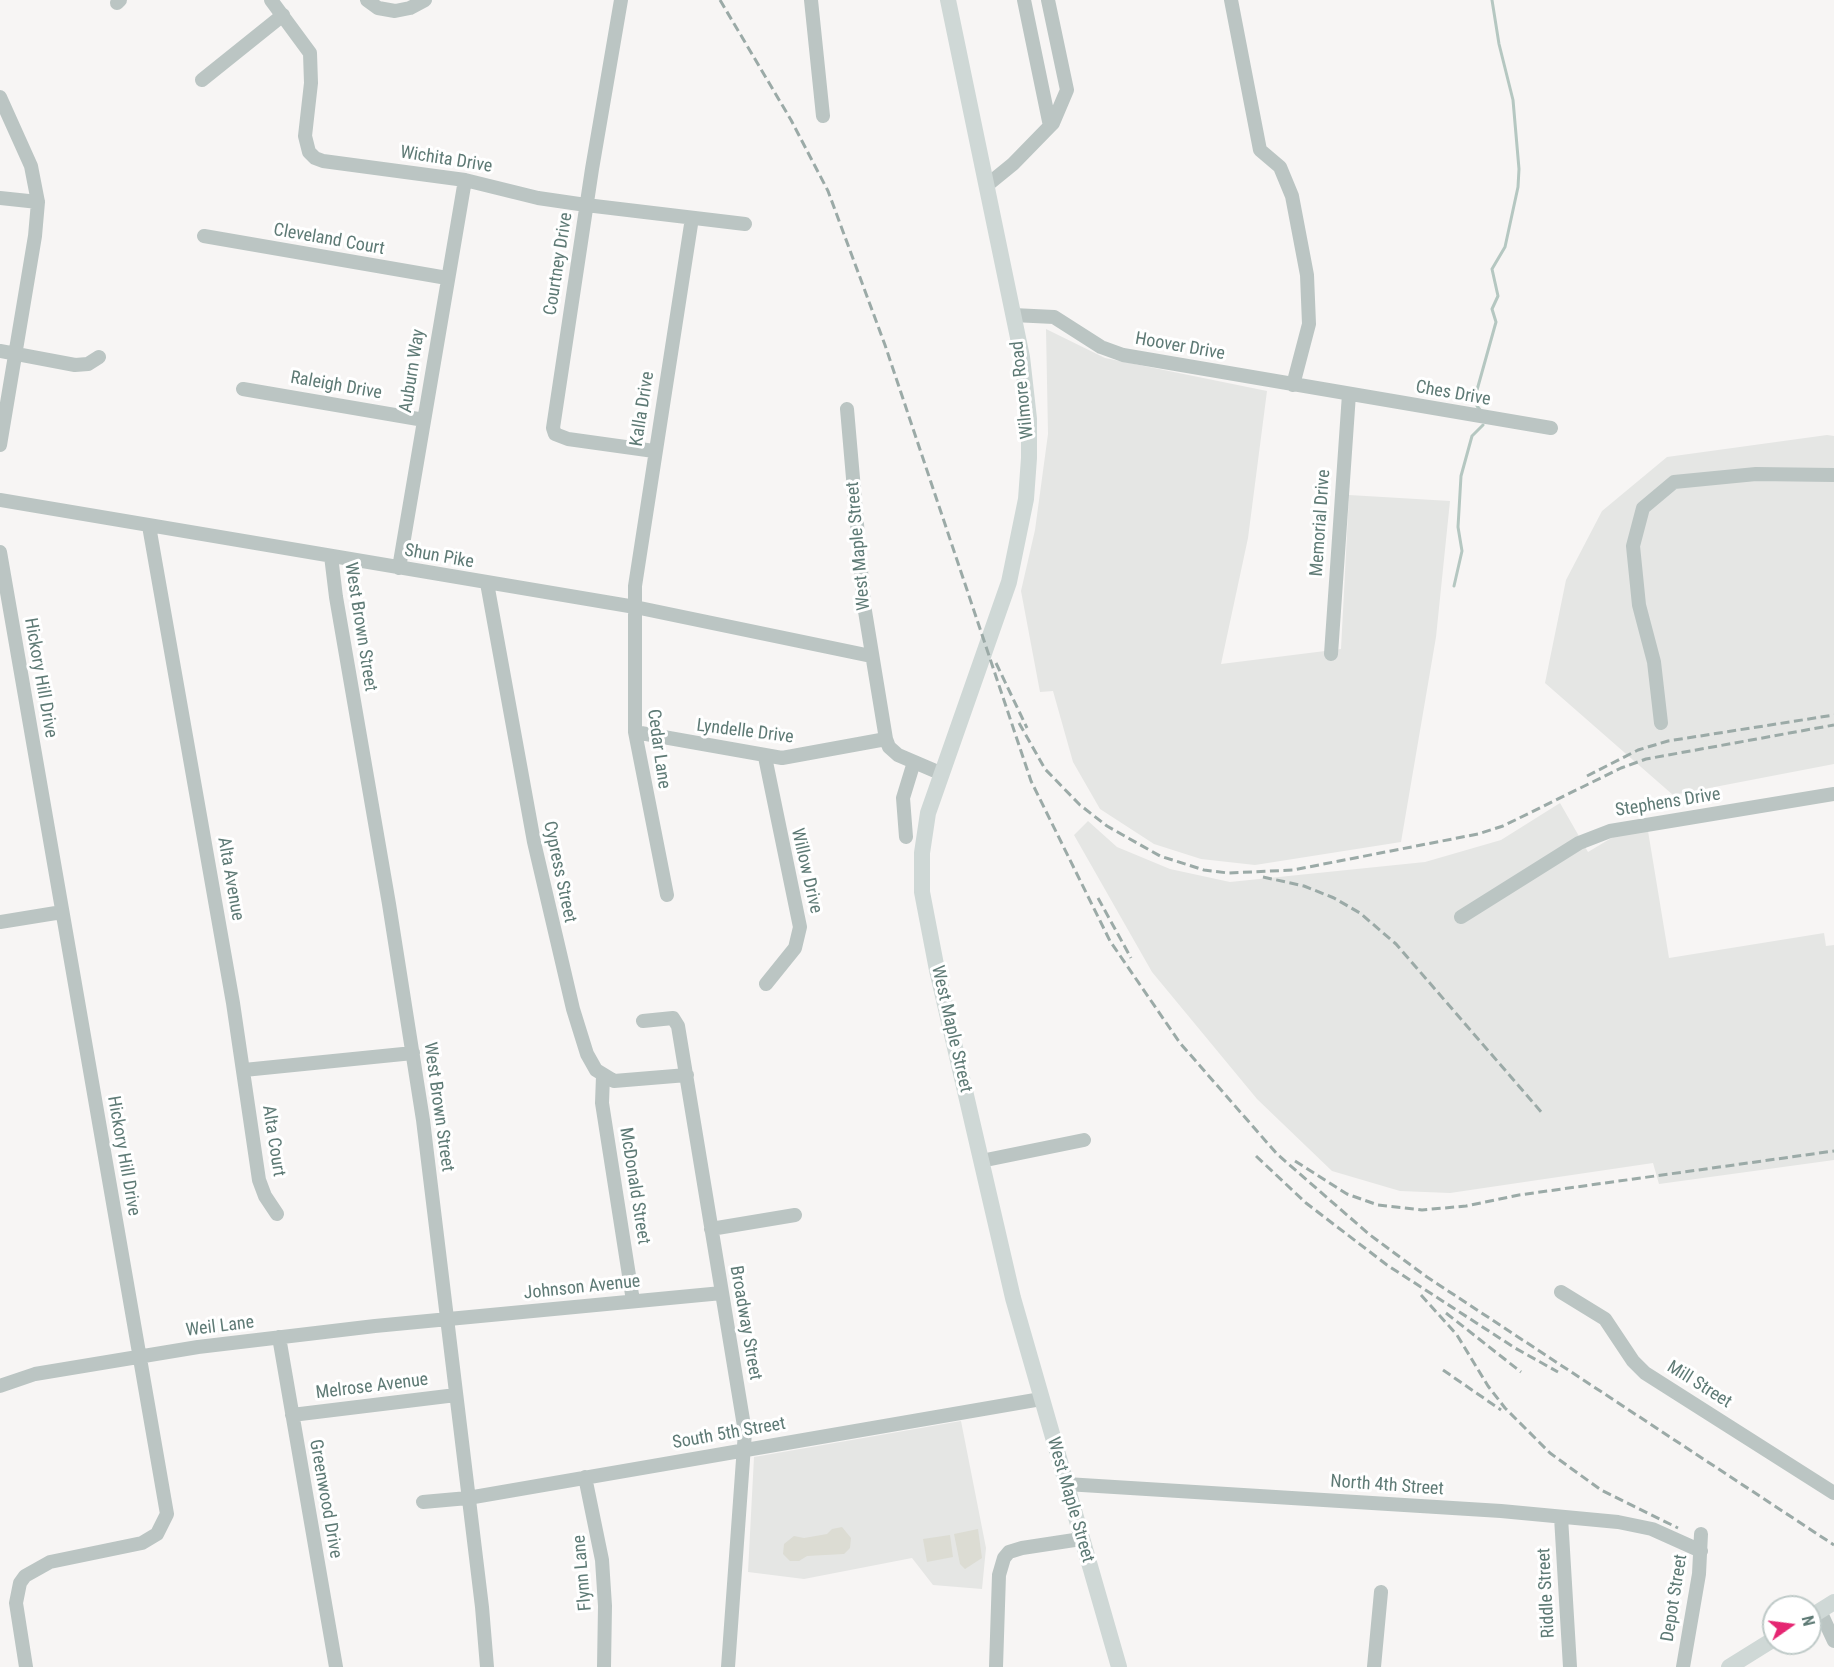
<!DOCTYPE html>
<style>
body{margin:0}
#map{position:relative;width:1834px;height:1667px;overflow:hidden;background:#f7f5f4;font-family:"Roboto Condensed",sans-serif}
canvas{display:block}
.north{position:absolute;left:1762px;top:1595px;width:60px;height:60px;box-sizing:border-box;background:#fff;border:2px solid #bfcac8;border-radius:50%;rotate:76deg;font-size:16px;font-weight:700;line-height:24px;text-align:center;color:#5e7a75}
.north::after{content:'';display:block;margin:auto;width:21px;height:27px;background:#e52672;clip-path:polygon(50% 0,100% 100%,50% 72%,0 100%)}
</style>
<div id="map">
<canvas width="1834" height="1667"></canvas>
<div class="north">N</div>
</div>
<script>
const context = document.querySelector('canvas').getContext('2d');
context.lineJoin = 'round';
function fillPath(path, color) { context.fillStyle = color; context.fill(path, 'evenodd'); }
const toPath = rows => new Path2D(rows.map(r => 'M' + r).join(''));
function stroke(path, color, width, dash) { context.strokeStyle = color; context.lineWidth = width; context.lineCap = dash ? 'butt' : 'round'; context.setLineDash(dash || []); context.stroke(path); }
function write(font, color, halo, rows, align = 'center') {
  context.font = font + ' "Roboto Condensed",sans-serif'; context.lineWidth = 6; context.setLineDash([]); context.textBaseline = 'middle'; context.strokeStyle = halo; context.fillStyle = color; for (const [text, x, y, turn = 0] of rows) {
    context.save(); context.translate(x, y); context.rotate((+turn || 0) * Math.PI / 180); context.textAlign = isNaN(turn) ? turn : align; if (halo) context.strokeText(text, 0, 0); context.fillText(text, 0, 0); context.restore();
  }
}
fillPath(toPath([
 [1046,329,1105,358,1267,391,1248,538,1221,664,1341,649,1349,495,1450,501,1436,637,1401,842,1255,865,1201,859,1154,844,1100,809,1073,762,1053,691,1040,692,1021,591,1035,530,1048,434],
 [1827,435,1834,436,1834,764,1673,795,1545,683,1566,580,1602,511,1667,457],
 [1560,803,1588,852,1613,837,1648,831,1669,958,1824,933,1826,946,1834,945,1834,1160,1659,1184,1653,1163,1450,1193,1400,1191,1332,1171,1257,1099,1152,972,1074,835,1088,821,1117,847,1170,869,1230,882,1425,862,1501,840],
 [961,1421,986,1548,982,1589,933,1585,912,1558,804,1579,748,1572,754,1457]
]), '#e5e6e4');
fillPath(toPath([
 [842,1527,851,1538,850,1548,844,1554,807,1556,799,1561,790,1561,783,1554,784,1544,794,1536,804,1538,827,1534,832,1529],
 [978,1529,982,1558,965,1569,960,1564,954,1534],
 [950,1535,953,1557,927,1562,923,1539]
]), '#dcdcd3');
stroke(toPath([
 [1481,411,1477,406,1477,390,1496,322,1492,309,1498,296,1492,269,1505,247,1518,187,1519,169,1513,100,1499,44,1492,0],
 [1454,586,1462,551,1458,527,1461,476,1472,436,1483,425]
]), '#b5c7c1', 3);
stroke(toPath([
 [271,0,310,53,311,83,305,136,309,152,315,158,323,161,465,180,538,198,586,205,745,224],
 [367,0,378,8,395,11,410,8,425,0],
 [621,0,592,169,553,428,555,434,568,439,654,451],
 [811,0,823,116],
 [1024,0,1050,126],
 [1231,0,1260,150,1280,167,1292,196,1307,275,1309,324,1293,385],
 [117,3,120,0],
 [202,80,283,15],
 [0,97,31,166,38,202,35,236,0,445],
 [986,186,1013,164,1053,123,1067,90,1048,0],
 [0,198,38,202],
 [204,236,447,278],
 [1013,315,1054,317,1101,347,1123,355,1551,428],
 [0,351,75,365,88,364,99,357],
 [243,389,424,420],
 [847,409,864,605,886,739,889,747,898,755,940,773],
 [0,500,635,607,871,656],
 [149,526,233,1003,259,1180,265,1196,277,1214],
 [0,552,167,1514,157,1534,142,1543,50,1562,25,1576,20,1583,16,1603,26,1667],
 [331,556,336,597,389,904,423,1120,482,1607,487,1667],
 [399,568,465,180],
 [487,583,534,842,573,1009,587,1054,596,1070,614,1081,687,1075],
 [1331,654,1349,394],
 [1661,723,1654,662,1639,605,1633,546,1643,508,1674,482,1756,474,1834,475],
 [635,732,782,758,886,739],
 [765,757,800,927,795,948,766,984],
 [906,837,903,798,914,762],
 [667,895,635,732,635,586,692,218],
 [1461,917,1579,843,1610,831,1834,794],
 [0,922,62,912],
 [643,1021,673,1018,678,1026,745,1432,728,1667],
 [244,1070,413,1053],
 [603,1076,602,1103,633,1301],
 [981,1161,1084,1140],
 [711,1229,795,1215],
 [1561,1292,1605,1319,1633,1361,1645,1373,1834,1493],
 [279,1337,336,1667],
 [0,1386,35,1374,198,1347,375,1326,722,1293],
 [292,1415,456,1395],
 [585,1477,602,1560,605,1606,604,1667],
 [1066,1484,1501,1511,1618,1522,1652,1529,1701,1551],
 [423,1502,468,1498,1041,1399],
 [1561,1517,1570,1667],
 [1820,1611,1834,1641],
 [996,1667,999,1575,1004,1558,1009,1552,1022,1548,1081,1539],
 [1374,1667,1381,1592],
 [1683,1667,1699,1574,1701,1534]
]), '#bbc5c3', 14);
stroke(toPath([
 [948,0,1022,357,1029,419,1029,458,1026,499,1009,582,928,813,922,853,922,892,937,970,1013,1298,1119,1667],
 [1810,1617,1834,1602],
 [1729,1667,1774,1639]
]), '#cfd8d6', 16);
stroke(toPath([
 [720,0,791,120,828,191,885,345,1031,781,1110,941,1180,1043,1277,1154,1370,1235,1427,1277,1834,1545],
 [996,663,1027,728],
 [1019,723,1045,769,1080,805,1107,826,1160,856,1204,870,1228,873,1293,870,1478,834,1503,826,1621,768,1646,759,1834,725],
 [1587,776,1638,750,1668,741,1834,715],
 [1263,877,1304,886,1334,898,1360,913,1396,944,1543,1114],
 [1098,898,1131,958],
 [1256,1156,1306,1203,1387,1265,1515,1348,1558,1372],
 [1295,1161,1347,1194,1378,1205,1422,1210,1466,1206,1519,1195,1834,1151],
 [1421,1295,1457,1335,1488,1386,1505,1408,1550,1453,1601,1490,1678,1528],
 [1446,1313,1521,1372],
 [1443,1370,1501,1410]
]), '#9baaa7', 3, [9, 4.5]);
write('18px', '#5e7a75', '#fff', [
 ["Wichita Drive",446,160,9],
 ["Cleveland Court",329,240,10],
 ["Courtney Drive",559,264,-81],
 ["Hoover Drive",1180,347,10],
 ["Auburn Way",413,371,-81],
 ["Raleigh Drive",336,386,10],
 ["Wilmore Road",1023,390,-96],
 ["Ches Drive",1453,394,10],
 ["Kalla Drive",643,409,-81],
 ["Memorial Drive",1321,523,-86],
 ["West Maple Street",859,546,-95],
 ["Shun Pike",439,557,10],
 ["West Brown Street",360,627,81],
 ["Hickory Hill Drive",40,678,80],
 ["Lyndelle Drive",745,732,7],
 ["Cedar Lane",658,749,82],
 ["Stephens Drive",1668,803,-9],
 ["Willow Drive",806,871,77],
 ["Cypress Street",559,872,78],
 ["Alta Avenue",230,879,80],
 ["West Maple Street",951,1029,77],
 ["West Brown Street",438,1107,82],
 ["Alta Court",273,1141,81],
 ["Hickory Hill Drive",123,1156,80],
 ["McDonald Street",634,1186,81],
 ["Johnson Avenue",582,1288,-6],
 ["Broadway Street",745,1323,80],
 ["Weil Lane",220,1327,-7],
 ["Mill Street",1699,1385,32],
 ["Melrose Avenue",372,1387,-7],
 ["South 5th Street",729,1434,-10],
 ["North 4th Street",1387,1486,4],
 ["Greenwood Drive",325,1499,80],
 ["West Maple Street",1070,1500,74],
 ["Flynn Lane",583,1573,-95],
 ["Riddle Street",1547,1593,-93],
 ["Depot Street",1675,1598,-81]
]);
</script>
